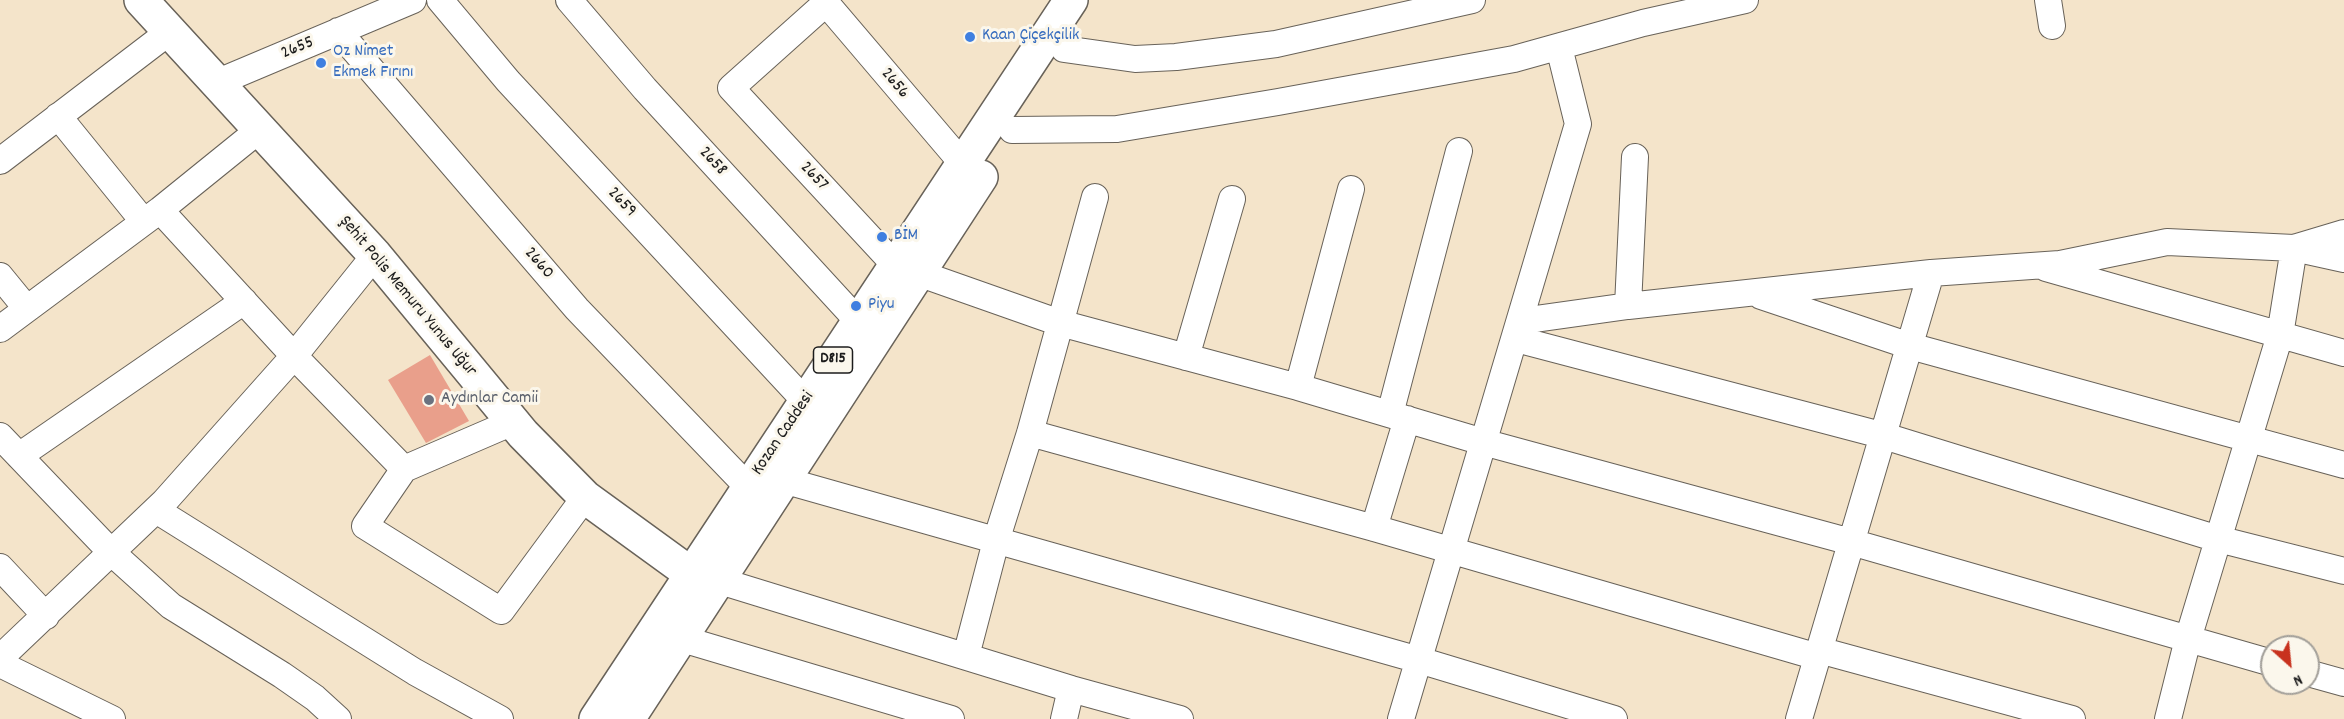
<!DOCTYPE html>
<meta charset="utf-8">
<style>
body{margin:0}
#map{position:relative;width:2344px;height:719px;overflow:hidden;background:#f4e4ca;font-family:Dekko,sans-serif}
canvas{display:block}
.north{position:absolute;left:2260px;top:635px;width:60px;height:60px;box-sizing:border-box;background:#fbf7ec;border:2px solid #a29f99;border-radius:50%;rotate:153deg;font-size:16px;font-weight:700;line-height:24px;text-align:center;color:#1c1c1c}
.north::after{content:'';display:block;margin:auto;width:21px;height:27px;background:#c8321e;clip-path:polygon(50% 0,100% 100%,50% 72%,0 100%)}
</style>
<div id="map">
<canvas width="2344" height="719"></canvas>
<div class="north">N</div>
</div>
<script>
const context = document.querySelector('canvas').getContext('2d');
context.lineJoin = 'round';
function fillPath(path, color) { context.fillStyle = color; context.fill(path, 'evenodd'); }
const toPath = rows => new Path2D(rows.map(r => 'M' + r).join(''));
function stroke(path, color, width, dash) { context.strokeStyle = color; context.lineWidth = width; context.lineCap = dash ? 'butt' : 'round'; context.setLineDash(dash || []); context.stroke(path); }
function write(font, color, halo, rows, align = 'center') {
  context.font = font + ' Dekko,sans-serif'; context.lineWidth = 6; context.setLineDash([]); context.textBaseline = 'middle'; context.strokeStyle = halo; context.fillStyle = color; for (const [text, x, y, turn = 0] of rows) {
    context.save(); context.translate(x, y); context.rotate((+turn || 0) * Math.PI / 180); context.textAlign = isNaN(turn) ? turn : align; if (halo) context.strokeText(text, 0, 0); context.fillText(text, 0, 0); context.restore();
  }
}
fillPath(toPath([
 [430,355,469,421,426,443,388,380]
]), '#e99f8b');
const minor = toPath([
 [440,0,508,81,806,402],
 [569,0,645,89,858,321],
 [2048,0,2052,26],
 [338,31,577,309,748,487],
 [1064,49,1135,59,1176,57,1276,44,1472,0],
 [216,83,413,0],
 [58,116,144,222],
 [1012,130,1117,129,1278,102,1514,59,1643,23,1745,0],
 [0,161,169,32],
 [160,210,294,356,404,469,513,422],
 [895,265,731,88,826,3,963,164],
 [2046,268,2344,353],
 [918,273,1060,323,1298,387,1483,442,1851,542,2272,663],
 [0,276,27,309],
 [1761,296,1910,346,2344,465],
 [1628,306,1635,157],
 [1521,321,1628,306,1931,273,2060,264,2167,242,2294,248,2344,259],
 [0,329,160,210,259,130],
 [1516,339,1881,435,2218,539,2344,571],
 [1186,357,1232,199],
 [1298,387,1351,189],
 [1390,414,1459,151],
 [1030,433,1374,528,1818,657],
 [0,436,111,552,171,606,282,675,315,698,338,719],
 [19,456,244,301],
 [404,469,365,526,501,611,585,497],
 [783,480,1419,660,1614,719],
 [156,510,415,672,500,719],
 [1374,528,1407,419],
 [0,567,46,616],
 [717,580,1071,689],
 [679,638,951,719],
 [1819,650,2072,719],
 [966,656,996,541,1030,433,1095,197],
 [0,658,164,502,294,356,375,255],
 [0,664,112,719],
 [2308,673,2344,683],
 [1064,719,1071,689,1180,719],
 [1401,719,1578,124,1559,47],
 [1799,719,1931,273],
 [2168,719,2188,639,2280,335,2294,248,2344,233]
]);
const major = toPath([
 [141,0,375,255,523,434,585,497,691,574]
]);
const highway = toPath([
 [596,719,1071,0],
 [628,719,981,177]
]);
stroke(minor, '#686259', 28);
stroke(major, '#686259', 36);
stroke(highway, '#686259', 36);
stroke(minor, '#fff', 26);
stroke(major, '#fff', 33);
stroke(highway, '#fff', 33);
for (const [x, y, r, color] of [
 [970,37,6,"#3f7fe0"],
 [321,63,6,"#3f7fe0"],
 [882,237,6,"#3f7fe0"],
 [856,306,6,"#3f7fe0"],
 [429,400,6,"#6b7280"]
]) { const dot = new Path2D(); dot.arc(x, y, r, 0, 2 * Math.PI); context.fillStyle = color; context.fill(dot); stroke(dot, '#fbf7ec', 2); }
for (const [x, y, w] of [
 [833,360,39]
]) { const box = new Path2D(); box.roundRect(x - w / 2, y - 13, w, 26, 4.5); context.fillStyle = '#fbf7ec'; context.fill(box); stroke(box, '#1c1c1c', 1.5); }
write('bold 16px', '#1c1c1c', null, [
 ["D815",833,360]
]);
write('18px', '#366cbe', '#fbf7ec', [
 ["Kaan Çiçekçilik",982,37],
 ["Oz Nimet",333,53],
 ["Ekmek Fırını",333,74],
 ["BİM",894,237],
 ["Piyu",868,306]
], 'left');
write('18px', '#1c1c1c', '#fbf7ec', [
 ["2655",298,49,-23],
 ["2656",894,84,50],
 ["2658",712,162,47],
 ["2657",813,177,47],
 ["2659",621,203,47],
 ["2660",538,264,49],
 ["Şehit Polis Memuru Yunus Uğur",407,297,50],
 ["Kozan Caddesi",784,434,-56]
]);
write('18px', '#5b616d', '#fbf7ec', [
 ["Aydınlar Camii",441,400]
], 'left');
</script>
